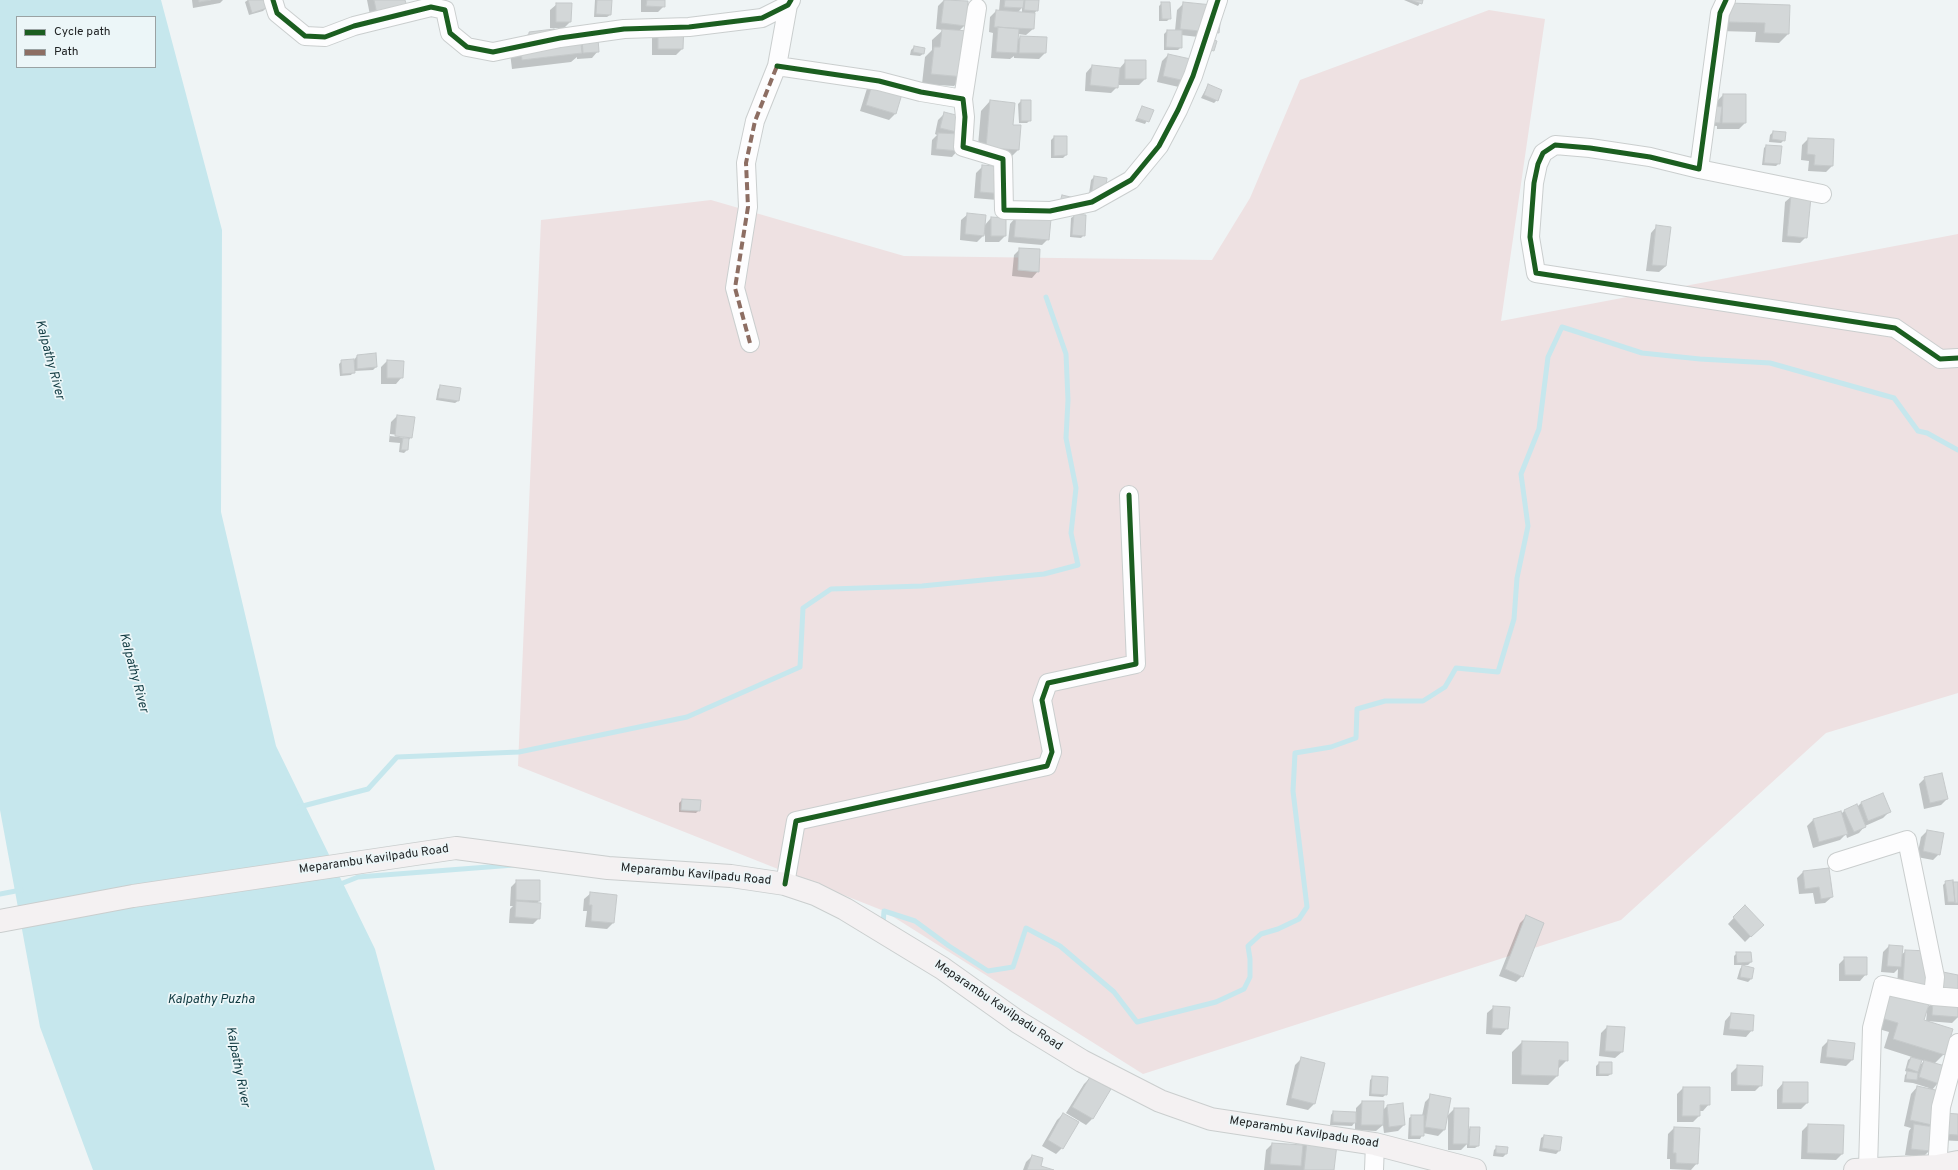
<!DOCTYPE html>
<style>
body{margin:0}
#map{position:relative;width:1958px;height:1170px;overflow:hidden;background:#eff4f5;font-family:Overpass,sans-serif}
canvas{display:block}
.legend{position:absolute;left:16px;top:16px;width:140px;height:52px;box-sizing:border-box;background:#ecf6f8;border:1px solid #9aa2a3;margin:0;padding:5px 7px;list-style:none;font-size:12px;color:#202324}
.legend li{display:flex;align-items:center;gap:8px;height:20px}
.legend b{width:20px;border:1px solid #9aa2a3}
</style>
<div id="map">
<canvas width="1958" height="1170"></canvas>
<ul class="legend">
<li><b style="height:5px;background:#1b5e20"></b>Cycle path</li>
<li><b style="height:5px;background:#8d6e63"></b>Path</li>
</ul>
</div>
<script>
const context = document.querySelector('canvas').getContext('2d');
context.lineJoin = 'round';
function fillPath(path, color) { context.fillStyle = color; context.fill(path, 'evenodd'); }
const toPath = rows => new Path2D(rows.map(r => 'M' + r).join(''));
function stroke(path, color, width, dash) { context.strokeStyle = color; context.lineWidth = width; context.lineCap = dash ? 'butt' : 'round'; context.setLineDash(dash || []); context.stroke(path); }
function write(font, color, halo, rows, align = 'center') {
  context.font = font + ' Overpass,sans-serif'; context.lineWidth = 3.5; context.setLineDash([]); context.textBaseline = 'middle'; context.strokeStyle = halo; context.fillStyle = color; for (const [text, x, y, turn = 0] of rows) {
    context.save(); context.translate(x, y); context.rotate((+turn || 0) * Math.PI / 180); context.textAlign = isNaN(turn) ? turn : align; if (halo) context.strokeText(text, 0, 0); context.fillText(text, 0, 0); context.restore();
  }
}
fillPath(toPath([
 [1489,10,1545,19,1501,321,1958,234,1958,693,1826,733,1621,920,1143,1074,884,911,518,766,541,220,711,200,904,256,1212,260,1250,198,1300,80]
]), '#eee1e2');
fillPath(toPath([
 [0,0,161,0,222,230,221,512,276,746,375,949,435,1170,93,1170,40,1027,0,810],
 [17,17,155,17,155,67,17,67]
]), '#c6e7ed');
fillPath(toPath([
 [192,0,223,0,220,3,193,8],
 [248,0,263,0,266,8,263,11,249,15,245,2],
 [367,0,404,0,371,20],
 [595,0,611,0,610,15,607,17,594,17],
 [641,0,664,0,664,6,658,12,641,12],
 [944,0,965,25,958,32,963,77,954,86,922,84,925,57,932,50,932,40,943,30,936,29,938,6],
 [1000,0,1038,0,1037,10,1034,14,1033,29,1026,35,1018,34,1017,40,1020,37,1045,53,1039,59,1014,58,1014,56,1010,59,991,58,993,33,989,32,990,17,996,11,999,11],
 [1022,7,1022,13,1017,13,1020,10],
 [1404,0,1422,0,1418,6],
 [1162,3,1170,18,1167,21,1159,21,1159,6],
 [557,4,570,22,564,28,550,28,550,10],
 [1183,4,1218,32,1210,40,1213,50,1210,53,1207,38,1181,35,1181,47,1178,50,1164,50,1164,34,1167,31,1175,31,1177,10],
 [1730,4,1788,34,1779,43,1755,42,1756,32,1720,31],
 [652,31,682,49,676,55,652,55],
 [529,33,575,36,598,51,592,58,577,59,577,57,571,62,512,69,510,53],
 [914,47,923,54,920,56,910,55,911,50],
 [1168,55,1192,90,1157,82,1162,61],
 [1126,61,1145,79,1139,85,1119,85,1119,80,1118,80,1117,87,1111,93,1085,91,1086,73,1092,66,1119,69],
 [869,82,895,114,889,120,860,111],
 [1208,85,1217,100,1214,103,1201,98],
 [1723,95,1745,123,1739,129,1717,129,1717,126,1703,125,1717,107,1717,101],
 [990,101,1012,126,1018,150,1009,159,977,157,981,111],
 [1021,101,1030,120,1027,123,1019,123,1018,104],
 [1143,107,1152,111,1145,124,1135,121],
 [944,114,959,135,958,150,952,157,931,155,932,140,937,135,935,134,938,120],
 [1773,132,1784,140,1781,143,1769,142,1770,135],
 [1054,137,1066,137,1066,155,1063,158,1051,158,1051,140],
 [1808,139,1833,140,1832,166,1826,172,1808,171,1809,161,1801,160,1802,145],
 [1766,146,1779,163,1776,166,1762,165,1764,148],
 [983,166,1005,168,997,200,974,198,976,173],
 [1094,177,1104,193,1089,194,1091,180],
 [1792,196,1806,237,1800,243,1782,242,1785,202],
 [968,214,984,226,991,218,1005,219,1005,236,999,242,985,242,985,234,977,242,960,240,961,220],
 [1074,216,1084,235,1081,238,1070,237,1071,218],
 [1016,217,1048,239,1042,245,1008,242,1010,224],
 [1657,226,1666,266,1659,272,1646,271,1651,233],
 [1020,249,1038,271,1032,278,1012,276,1014,255],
 [357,356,376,367,373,370,354,371,351,375,340,376,339,364,342,361,354,360],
 [387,361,402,377,396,384,381,384,381,367],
 [441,386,458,401,455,403,436,400,438,389],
 [397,416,411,437,408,441,407,450,404,453,399,452,400,443,389,442,391,422],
 [390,434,407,436,407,438,390,436],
 [1925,778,1947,799,1941,805,1924,809,1919,784],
 [1882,794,1889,812,1883,818,1865,826,1859,833,1847,838,1846,834,1840,840,1813,848,1807,826,1813,820,1840,812,1841,814,1844,811,1857,807,1861,803],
 [682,800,699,810,696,813,679,812,679,803],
 [1927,831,1939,854,1933,860,1917,857,1921,837],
 [1803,872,1832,897,1825,903,1815,904,1813,893,1799,894,1797,878],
 [517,881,539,901,536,904,539,918,533,924,509,923,510,909,513,906,510,906,511,887],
 [1946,882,1958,882,1958,905,1945,905,1943,885],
 [591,893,613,923,607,929,585,927,587,911,583,911,584,899],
 [1745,906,1762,925,1745,942,1728,924],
 [1526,917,1522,976,1516,982,1499,976,1520,923],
 [1889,946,1901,955,1906,951,1925,985,1919,991,1897,989,1898,969,1894,973,1881,972,1883,952],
 [1737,953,1751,962,1748,965,1734,965,1734,956],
 [1845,958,1866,974,1860,981,1839,981,1839,964],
 [1742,966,1751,979,1748,982,1737,979,1740,969],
 [1879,1002,1926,1009,1933,1002,1958,1017,1952,1023,1926,1021,1944,1054,1934,1064,1938,1083,1931,1091,1931,1125,1929,1127,1933,1127,1929,1151,1923,1157,1905,1155,1909,1131,1911,1128,1904,1126,1911,1094,1917,1087,1928,1090,1929,1088,1913,1083,1904,1082,1905,1075,1908,1072,1905,1071,1908,1060,1912,1057,1884,1048,1889,1032,1872,1027],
 [1927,1011,1926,1022,1923,1021],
 [1921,1060,1924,1061,1919,1066],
 [1494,1007,1507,1028,1501,1035,1486,1034,1487,1013],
 [1731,1014,1752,1030,1746,1037,1723,1035,1725,1021],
 [1607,1027,1622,1052,1615,1058,1599,1056,1601,1033],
 [1828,1041,1852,1060,1846,1066,1820,1063,1822,1047],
 [1522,1042,1567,1060,1557,1070,1557,1076,1548,1085,1512,1084,1512,1052],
 [1301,1059,1314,1104,1308,1110,1286,1105,1295,1065],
 [1599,1063,1611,1074,1608,1076,1596,1076,1596,1066],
 [1738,1066,1761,1085,1755,1091,1731,1091,1731,1073],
 [1373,1077,1386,1094,1383,1097,1369,1096,1370,1080],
 [1090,1078,1109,1089,1092,1119,1086,1125,1066,1113,1084,1084],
 [1783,1083,1807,1083,1807,1103,1801,1109,1777,1109,1777,1090],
 [1683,1088,1709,1104,1703,1111,1699,1111,1699,1116,1693,1122,1677,1122,1677,1094],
 [1431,1096,1450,1099,1444,1130,1438,1136,1423,1133,1420,1139,1408,1139,1409,1118,1412,1116,1422,1116,1425,1102],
 [1362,1102,1383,1102,1383,1110,1387,1106,1404,1125,1398,1131,1384,1133,1383,1125,1376,1131,1355,1130,1355,1122,1352,1126,1330,1125,1331,1115,1333,1112,1356,1113,1356,1108],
 [1454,1109,1467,1131,1470,1128,1478,1146,1475,1148,1467,1148,1467,1144,1461,1150,1448,1150,1448,1115],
 [1063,1114,1062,1148,1056,1154,1042,1146,1057,1120],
 [1958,1115,1958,1141,1937,1140],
 [1808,1125,1842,1154,1836,1160,1801,1159,1802,1131],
 [1674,1128,1697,1163,1691,1170,1670,1169,1670,1159,1667,1159,1668,1134],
 [1544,1136,1559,1151,1556,1154,1539,1151,1541,1138],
 [1307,1142,1333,1170,1264,1170,1266,1150,1272,1144,1302,1146],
 [1497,1147,1506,1154,1503,1157,1493,1156,1494,1150],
 [1032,1156,1040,1167,1051,1170,1023,1170,1026,1162]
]), '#0003');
stroke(toPath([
 [299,807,368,789,397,757,519,752,687,717,800,667,803,608,831,589,922,586,1044,574,1078,565,1071,533,1076,488,1066,438,1068,400,1066,354,1046,297],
 [338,885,358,877,514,865],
 [0,894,21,890],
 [883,925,884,911,915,921,949,946,988,971,1013,967,1026,928,1060,946,1114,992,1137,1022,1216,1002,1244,989,1250,977,1250,959,1248,946,1261,934,1278,929,1299,919,1307,907,1293,791,1295,753,1331,747,1356,738,1357,709,1385,701,1423,701,1445,687,1456,668,1498,672,1514,619,1517,578,1528,526,1521,474,1539,429,1548,357,1562,327,1642,353,1700,359,1770,363,1894,398,1918,431,1927,433,1958,450]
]), '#c6e7ed', 5);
const building = toPath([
 [199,0,211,0,199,2,199,0],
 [248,0,265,0,267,8,252,13,248,0],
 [374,0,405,0,407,7,377,14,374,0],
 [597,0,612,0,611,15,596,14,597,0],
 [647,0,665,0,665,7,646,6,647,0],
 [944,0,968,1,966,26,941,23,944,0],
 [1005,0,1024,0,1023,8,1004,7,1005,0],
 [1025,0,1039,0,1038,11,1024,10,1025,0],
 [1410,0,1423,0,1422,4,1410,0],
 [1161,2,1170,2,1171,19,1162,19,1161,2],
 [1183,2,1222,6,1219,33,1180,29,1183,2],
 [556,3,572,3,571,22,556,22,556,3],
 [1729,3,1790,5,1789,34,1764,33,1765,23,1729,22,1729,3],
 [996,10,1035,13,1034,29,994,27,996,10],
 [658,24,684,24,683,49,658,49,658,24],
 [597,25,599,52,583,53,581,26,597,25],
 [998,27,1019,29,1017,53,996,52,998,27],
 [554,29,554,37,580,34,582,53,522,60,520,43,530,41,529,32,554,29],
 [942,29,968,31,964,77,931,74,934,47,940,47,942,29],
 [1167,30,1182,30,1182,48,1166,47,1167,30],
 [1020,36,1047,37,1046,53,1019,53,1020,36],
 [1206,37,1217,41,1214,51,1203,48,1206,37],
 [914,46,925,48,924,54,913,52,914,46],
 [1168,54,1204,62,1199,84,1163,76,1168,54],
 [1125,60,1146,60,1146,79,1125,79,1125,60],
 [1092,65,1120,68,1118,88,1090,85,1092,65],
 [875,75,905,84,896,114,866,105,875,75],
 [1208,84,1222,90,1218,101,1204,95,1208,84],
 [1723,94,1746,94,1746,123,1722,123,1723,94],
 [990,100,1015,103,1013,125,1021,125,1019,150,986,148,990,100],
 [1021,100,1031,100,1031,121,1021,121,1021,100],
 [1707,105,1722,107,1720,123,1705,122,1707,105],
 [1142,106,1154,110,1149,122,1137,118,1142,106],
 [944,112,964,117,961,133,940,128,944,112],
 [1773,131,1786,132,1785,141,1772,139,1773,131],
 [938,133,961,134,959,151,936,149,938,133],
 [1054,136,1067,136,1067,155,1054,156,1054,136],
 [1808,138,1834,139,1833,166,1814,165,1815,155,1807,154,1808,138],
 [1766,145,1782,146,1780,164,1764,163,1766,145],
 [982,165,1006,167,1004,194,980,192,982,165],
 [1094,176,1107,178,1105,193,1092,191,1094,176],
 [1062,195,1075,198,1060,202,1062,195],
 [1791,195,1811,197,1807,238,1787,236,1791,195],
 [967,213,986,215,984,236,965,234,967,213],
 [1074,214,1086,215,1085,236,1072,235,1074,214],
 [1016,216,1051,219,1049,240,1014,237,1016,216],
 [991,217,1006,218,1006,236,991,236,991,217],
 [1656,225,1671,227,1666,266,1652,265,1656,225],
 [1019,248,1040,249,1039,272,1018,270,1019,248],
 [376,353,377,367,357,369,357,355,376,353],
 [354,359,355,373,342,374,341,360,354,359],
 [387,360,404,361,403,378,387,378,387,360],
 [440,385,461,388,459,401,438,398,440,385],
 [397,415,415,417,412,438,395,436,397,415],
 [403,438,409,438,408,450,401,450,403,438],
 [1942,773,1948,799,1930,803,1924,777,1942,773],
 [1883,793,1891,812,1868,821,1861,802,1883,793],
 [682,799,701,800,700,811,681,810,682,799],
 [1857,804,1866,827,1854,832,1844,810,1857,804],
 [1841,811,1848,834,1819,842,1813,819,1841,811],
 [1927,830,1944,833,1940,855,1923,851,1927,830],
 [1829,868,1833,897,1821,899,1819,887,1805,889,1803,871,1829,868],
 [516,880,540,880,540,901,516,900,516,880],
 [1953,880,1955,902,1948,902,1945,881,1953,880],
 [1953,882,1958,882,1958,903,1955,903,1953,882],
 [590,892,617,895,614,923,591,921,592,905,589,905,590,892],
 [516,901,541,903,540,919,515,917,516,901],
 [1745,905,1764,925,1751,937,1733,917,1745,905],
 [1526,915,1544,923,1523,977,1505,969,1526,915],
 [1889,945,1903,946,1901,967,1887,966,1889,945],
 [1905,950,1929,951,1926,985,1903,984,1905,950],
 [1736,952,1751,952,1752,962,1737,963,1736,952],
 [1844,957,1867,957,1867,975,1845,975,1844,957],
 [1742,965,1754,968,1752,979,1740,977,1742,965],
 [1943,972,1958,975,1958,994,1940,991,1943,972],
 [1889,991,1929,1004,1924,1020,1953,1029,1945,1055,1893,1039,1898,1023,1881,1018,1889,991],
 [1933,1001,1958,1003,1958,1017,1932,1015,1933,1001],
 [1493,1006,1510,1007,1508,1029,1492,1028,1493,1006],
 [1731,1013,1754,1015,1753,1031,1729,1029,1731,1013],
 [1607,1026,1625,1027,1623,1052,1605,1051,1607,1026],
 [1828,1040,1855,1043,1853,1060,1826,1057,1828,1040],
 [1522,1041,1568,1042,1568,1061,1559,1060,1558,1076,1521,1075,1522,1041],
 [1301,1057,1325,1063,1315,1104,1291,1098,1301,1057],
 [1911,1057,1922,1060,1918,1072,1907,1068,1911,1057],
 [1924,1060,1945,1066,1939,1084,1919,1077,1924,1060],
 [1599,1062,1612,1062,1612,1074,1599,1074,1599,1062],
 [1737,1065,1763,1066,1762,1086,1737,1085,1737,1065],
 [1907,1071,1918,1073,1917,1080,1906,1079,1907,1071],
 [1372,1076,1388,1077,1387,1095,1371,1094,1372,1076],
 [1090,1077,1111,1089,1093,1119,1072,1107,1090,1077],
 [1783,1082,1808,1082,1808,1103,1782,1103,1783,1082],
 [1917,1086,1940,1091,1932,1125,1910,1120,1917,1086],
 [1683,1087,1710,1087,1710,1105,1700,1105,1700,1116,1682,1116,1683,1087],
 [1430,1094,1451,1098,1445,1130,1425,1127,1430,1094],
 [1362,1101,1384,1101,1383,1125,1361,1125,1362,1101],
 [1403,1103,1405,1125,1389,1127,1387,1105,1403,1103],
 [1454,1108,1469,1108,1468,1144,1453,1144,1454,1108],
 [1333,1111,1356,1112,1356,1123,1333,1122,1333,1111],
 [1063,1113,1079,1122,1063,1149,1048,1140,1063,1113],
 [1943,1113,1958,1114,1958,1135,1943,1134,1943,1113],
 [1411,1115,1424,1115,1424,1136,1411,1136,1411,1115],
 [1808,1124,1844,1125,1843,1154,1807,1153,1808,1124],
 [1914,1124,1934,1127,1930,1151,1911,1149,1914,1124],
 [1470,1127,1480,1127,1479,1146,1469,1146,1470,1127],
 [1674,1127,1700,1128,1698,1164,1676,1163,1676,1153,1673,1153,1674,1127],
 [1544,1135,1562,1137,1560,1151,1542,1148,1544,1135],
 [1307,1141,1337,1144,1334,1170,1304,1170,1307,1141],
 [1272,1143,1303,1145,1301,1166,1270,1164,1272,1143],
 [1496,1146,1508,1147,1507,1154,1496,1153,1496,1146],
 [1032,1155,1043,1158,1041,1166,1054,1170,1027,1170,1032,1155]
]);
fillPath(building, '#d3d7d8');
stroke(building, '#c5c9ca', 1);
const street = toPath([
 [273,0,277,13,305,36,325,37,354,26,431,7,445,10,450,33,467,47,493,52,560,38,624,29,689,27,762,18,788,5,791,0],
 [1726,0,1720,13,1699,169,1650,157,1590,148,1555,145,1543,153,1538,164,1534,183,1530,237,1536,273,1895,328,1940,359,1958,358],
 [777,66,879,81,921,92,963,99,965,117,963,147,1003,159,1004,210,1050,211,1092,202,1131,180,1159,146,1178,110,1193,76,1218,0],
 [963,99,977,8],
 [1699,169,1822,194],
 [750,343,735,288,748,207,746,163,755,121,777,66,788,5],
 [1837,862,1907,840,1935,977,1933,996],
 [785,884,796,821,1047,766,1052,752,1042,700,1048,683,1136,664,1129,495],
 [1868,1168,1872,1028,1883,985,1933,996,1958,998],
 [1374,1170,1375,1144],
 [1937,1170,1941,1107,1958,1043]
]);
const secondary = toPath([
 [0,921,133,896,456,848,608,868,731,876,785,884,815,894,845,909,942,968,1018,1022,1082,1061,1160,1101,1211,1119,1375,1144,1475,1170],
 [1855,1170,1937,1166,1958,1162]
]);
stroke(street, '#cacece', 20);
stroke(secondary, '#cacece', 24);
stroke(street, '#fdfdfe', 18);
stroke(secondary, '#f4f1f2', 22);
stroke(toPath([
 [750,343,735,288,748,207,746,163,755,121,777,66,780,66]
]), '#8d6e63', 4, [8, 4]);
stroke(toPath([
 [273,0,277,13,305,36,325,37,354,26,431,7,445,10,450,33,467,47,493,52,560,38,624,29,689,27,762,18,788,5,791,0],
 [1726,0,1720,13,1699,169,1650,157,1590,148,1555,145,1543,153,1538,164,1534,183,1530,237,1536,273,1895,328,1940,359,1958,358],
 [777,66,879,81,921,92,963,99,965,117,963,147,1003,159,1004,210,1050,211,1092,202,1131,180,1159,146,1178,110,1193,76,1218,0],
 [785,884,796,821,1047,766,1052,752,1042,700,1048,683,1136,664,1129,495]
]), '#1b5e20', 5);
write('12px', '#202324', '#ecf6f8', [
 ["Meparambu Kavilpadu Road",374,860,-8],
 ["Meparambu Kavilpadu Road",696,875,5],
 ["Meparambu Kavilpadu Road",998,1006,34],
 ["Meparambu Kavilpadu Road",1304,1133,9]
]);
write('italic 13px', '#103a41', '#ecf6f8', [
 ["Kalpathy River",49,360,75],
 ["Kalpathy River",133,673,75],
 ["Kalpathy Puzha",211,1000],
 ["Kalpathy River",237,1067,79]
]);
</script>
